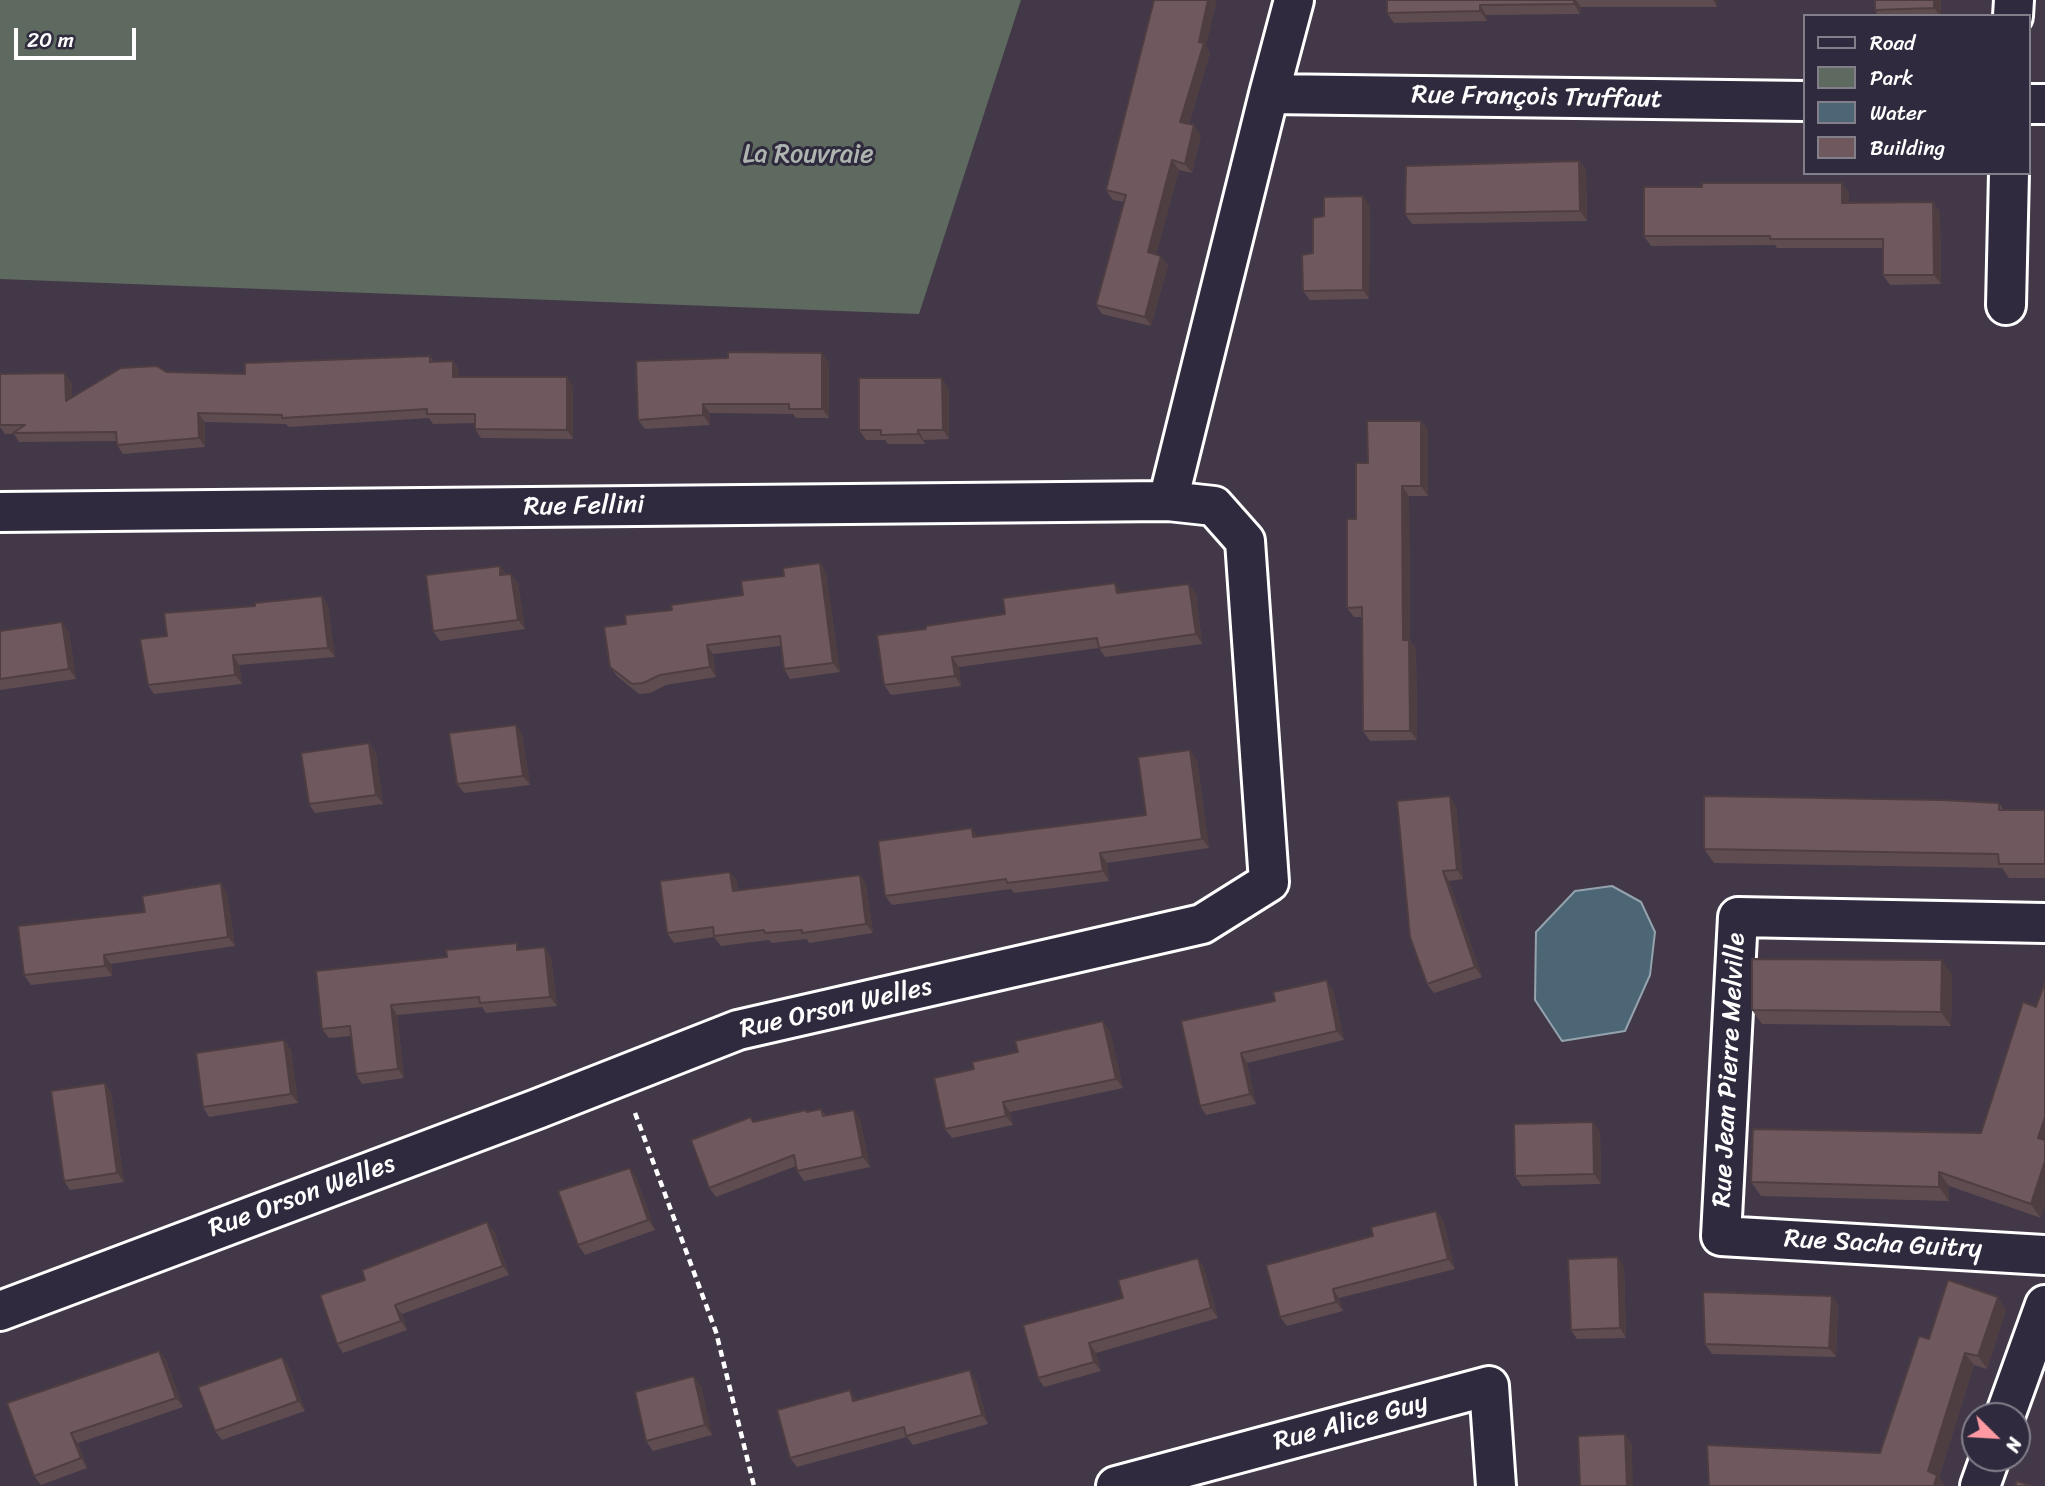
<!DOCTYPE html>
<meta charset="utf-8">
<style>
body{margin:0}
#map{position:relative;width:2045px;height:1486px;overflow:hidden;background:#423847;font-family:Sriracha,sans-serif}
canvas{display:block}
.legend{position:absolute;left:1803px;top:14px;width:228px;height:161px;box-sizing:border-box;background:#2f2a3d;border:2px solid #827f8b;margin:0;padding:9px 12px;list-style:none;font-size:21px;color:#fff}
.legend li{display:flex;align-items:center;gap:14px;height:35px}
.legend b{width:35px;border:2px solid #827f8b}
.north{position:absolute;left:1961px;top:1402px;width:70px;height:70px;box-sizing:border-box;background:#2f2a3d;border:2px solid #827f8b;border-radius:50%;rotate:114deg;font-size:19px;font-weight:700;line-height:28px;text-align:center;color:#fff}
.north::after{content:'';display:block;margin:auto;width:24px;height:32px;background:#ff9aa2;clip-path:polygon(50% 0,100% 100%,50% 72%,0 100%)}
.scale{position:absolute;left:14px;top:28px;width:122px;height:32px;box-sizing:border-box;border:4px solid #fff;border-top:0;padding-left:9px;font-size:21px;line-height:24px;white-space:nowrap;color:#fff;-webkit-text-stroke:5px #2f2a3d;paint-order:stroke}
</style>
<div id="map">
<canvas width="2045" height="1486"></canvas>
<ul class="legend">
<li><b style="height:9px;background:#2f2a3d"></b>Road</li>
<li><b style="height:19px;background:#5e6a5f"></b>Park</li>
<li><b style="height:19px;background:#4d6676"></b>Water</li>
<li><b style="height:19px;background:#6f585e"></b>Building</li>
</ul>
<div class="north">N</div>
<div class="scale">20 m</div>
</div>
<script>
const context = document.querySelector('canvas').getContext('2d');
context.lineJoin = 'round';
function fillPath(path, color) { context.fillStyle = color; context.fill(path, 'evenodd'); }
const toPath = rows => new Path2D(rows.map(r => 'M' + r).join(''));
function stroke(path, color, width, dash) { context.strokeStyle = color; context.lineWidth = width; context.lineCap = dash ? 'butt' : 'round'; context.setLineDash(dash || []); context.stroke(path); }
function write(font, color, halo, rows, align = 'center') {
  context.font = font + ' Sriracha,sans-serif'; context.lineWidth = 6; context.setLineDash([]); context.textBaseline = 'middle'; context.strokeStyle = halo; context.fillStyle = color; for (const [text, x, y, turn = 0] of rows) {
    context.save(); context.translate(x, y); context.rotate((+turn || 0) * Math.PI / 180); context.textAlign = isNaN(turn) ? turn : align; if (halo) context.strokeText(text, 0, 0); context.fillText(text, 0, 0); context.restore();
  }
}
fillPath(toPath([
 [0,0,1021,0,919,314,0,279]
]), '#5e6a5f');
const water = toPath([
 [1612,886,1641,902,1655,932,1650,975,1625,1031,1562,1041,1535,1000,1536,932,1575,891,1612,886]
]);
fillPath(water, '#4d6676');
stroke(water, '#94a3ad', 2);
const street = toPath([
 [2013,16,2014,0],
 [1269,94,1294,0],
 [2029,104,2045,104],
 [2006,305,2009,173],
 [1168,501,1269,94,1805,101],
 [0,512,1168,501,1214,506,1245,541,1269,882,1202,924,738,1030,537,1109,0,1311],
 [2045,923,1738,917,1721,1236,2045,1255],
 [2005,1416,2045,1305],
 [1116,1486,1489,1386,1496,1486],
 [1980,1486,1990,1458]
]);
stroke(street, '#fff', 44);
stroke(toPath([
 [635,1113,716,1332,754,1486]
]), '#fff', 4.5, [7, 5]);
stroke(street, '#2f2a3d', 38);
fillPath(toPath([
 [1387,0,1717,0,1717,7,1581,7,1580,14,1486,15,1487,21,1394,23,1387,13],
 [1941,0,1941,16,1878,16,1875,10],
 [1206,47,1210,53,1189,124,1201,135,1192,173,1179,170,1156,254,1161,256,1168,265,1151,326,1102,314,1096,305,1124,202,1113,200,1106,190],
 [1579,161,1586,170,1587,221,1412,224,1405,214],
 [1842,183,1849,193,1849,203,1933,202,1940,212,1941,284,1890,285,1883,275,1883,248,1777,248,1775,245,1651,246,1644,236,1702,187],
 [1370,206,1369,299,1310,300,1303,291,1324,216],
 [430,356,433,361,453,361,459,370,459,377,573,386,573,439,481,438,475,429,475,423,433,424,429,418,289,427,286,424,205,422,205,447,123,454,117,445,116,441,19,442,14,434,5,434,0,427,0,374,72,383,72,397,166,372,245,374],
 [829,362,829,418,796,418,793,414,710,413,710,425,645,429,638,420],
 [949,388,949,439,924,440,925,444,888,444,885,440,866,440,859,430],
 [1421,421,1428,430,1428,496,1409,496,1410,640,1416,649,1417,740,1370,741,1363,731,1362,617,1354,617,1347,608,1356,519],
 [820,563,826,573,840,672,790,679,784,669,781,646,713,654,716,677,666,685,650,693,639,694,617,676,610,667,626,624,672,610,743,595,784,576],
 [506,574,518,583,525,629,440,641,433,631],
 [1122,592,1196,593,1202,644,1105,657,1099,648,959,667,961,686,891,695,884,685,926,629],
 [322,596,328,605,335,657,239,665,242,684,154,694,148,685,167,636,255,606],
 [0,631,69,632,76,679,0,690],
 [516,725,522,734,530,785,464,793,457,784],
 [369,743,376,753,383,804,315,813,309,804],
 [1197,760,1209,848,1107,863,1109,881,1014,893,1011,889,892,905,885,896,978,837,1146,815],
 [1999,803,2004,810,2045,810,2045,878,2009,878,2002,868,1714,863,1704,849],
 [1456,806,1463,879,1449,881,1482,977,1434,993,1427,984,1410,937],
 [730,872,737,881,738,891,860,875,866,884,873,933,809,943,807,939,772,943,769,940,721,946,714,937,674,943,667,933],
 [227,893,235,946,111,964,112,976,31,985,24,975,145,912],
 [521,949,551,957,557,1006,486,1013,482,1007,397,1015,404,1078,362,1084,356,1074,351,1036,329,1038,322,1029],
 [1952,974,1951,1026,1762,1024,1752,1010],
 [1333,990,1344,1040,1247,1063,1256,1104,1206,1115,1200,1106,1181,1021],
 [1110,1031,1123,1088,1010,1112,1013,1125,952,1138,945,1129,974,1069],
 [284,1040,291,1050,298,1103,209,1117,203,1107],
 [105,1083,111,1093,124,1182,70,1190,64,1181],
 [821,1109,826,1116,854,1110,860,1119,870,1167,804,1181,797,1171,796,1166,716,1197,709,1188,754,1122],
 [1600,1131,1601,1184,1522,1186,1515,1176],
 [1981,1133,2041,1218,1949,1186,1949,1201,1761,1196,1751,1182],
 [630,1168,636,1177,655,1230,585,1255,578,1245],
 [1436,1211,1443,1220,1455,1269,1339,1298,1343,1311,1287,1326,1280,1317,1373,1236],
 [494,1231,509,1275,402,1314,407,1330,343,1353,337,1344,365,1280],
 [1198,1258,1204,1268,1218,1318,1096,1353,1101,1371,1044,1387,1038,1378,1123,1298],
 [1624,1267,1626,1338,1577,1339,1571,1330],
 [1832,1296,1838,1305,1836,1357,1712,1354,1705,1344],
 [2006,1310,1987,1369,1974,1365,1939,1477,1945,1486,1709,1486,1880,1453,1929,1339],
 [159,1351,166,1360,183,1407,78,1443,87,1468,41,1485,34,1476,7,1403],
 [282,1357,289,1367,305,1411,222,1440,215,1431],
 [976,1380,988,1424,913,1445,907,1437,797,1467,790,1458],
 [701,1386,712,1435,653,1451,646,1441]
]), '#5f4c51');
fillPath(toPath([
 [1208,0,1217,0,1206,47,1210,53,1187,131,1180,122],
 [1574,0,1576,0,1581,7,1580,14,1574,4],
 [1713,0,1717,0,1717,7],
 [1934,0,1941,0,1941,16,1940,16,1934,8],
 [1480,5,1486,15,1487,21,1480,11],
 [1194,125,1201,135,1192,173,1185,164],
 [1172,160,1179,170,1154,262,1148,252],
 [1579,161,1586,170,1587,221,1580,211],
 [1842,183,1849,193,1849,212,1842,203],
 [1363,196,1370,206,1369,299,1363,290],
 [1933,202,1940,212,1941,284,1934,275],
 [1161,256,1168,265,1151,326,1145,317],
 [822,353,829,362,829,418,822,409],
 [453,361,459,370,459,386,453,377],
 [65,373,72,383,72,410,66,401],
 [567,377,573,386,573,439,567,430],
 [942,378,949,388,949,439,943,430],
 [703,404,710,413,710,425,703,415],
 [198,413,205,422,205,447,199,438],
 [1421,421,1428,430,1428,496,1421,486],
 [918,430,924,440,925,444,918,434],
 [1402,486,1409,496,1410,640,1416,649,1417,740,1410,731,1403,640],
 [820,563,826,573,840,672,833,663],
 [500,566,507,575,500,575],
 [511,574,518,583,525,629,518,620],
 [1115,583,1122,592,1117,593],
 [1189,584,1196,593,1202,644,1196,634],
 [322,596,328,605,335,657,328,648],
 [62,622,69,632,76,679,69,669],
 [707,645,713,654,716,677,710,667],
 [233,655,239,665,242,684,235,675],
 [952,657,959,667,961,686,955,676],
 [516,725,522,734,530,785,523,776],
 [369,743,376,753,383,804,376,795],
 [1190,750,1197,760,1209,848,1202,839],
 [1450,796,1456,806,1463,879,1457,870],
 [972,828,978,837,973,837],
 [1100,853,1107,863,1109,881,1103,871],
 [1443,871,1449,881,1482,977,1475,967],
 [730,872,737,881,739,901,733,891],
 [860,875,866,884,873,933,866,924],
 [221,883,227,893,235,946,228,937],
 [545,947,551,957,557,1006,550,997],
 [104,955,111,964,112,976,105,966],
 [1942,960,1952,974,1951,1026,1941,1012],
 [1327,980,1333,990,1344,1040,1337,1031],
 [391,1005,397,1015,404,1078,398,1069],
 [1103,1021,1110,1031,1123,1088,1116,1079],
 [284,1040,291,1050,298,1103,291,1094],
 [1241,1053,1247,1063,1256,1104,1250,1094],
 [105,1083,111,1093,124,1182,117,1173],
 [1003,1102,1010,1112,1013,1125,1006,1116],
 [854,1110,860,1119,870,1167,863,1157],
 [2045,1117,2045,1147,2038,1138],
 [1593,1122,1600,1131,1601,1184,1594,1174],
 [2045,1161,2045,1205,2041,1218,2031,1204],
 [630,1168,636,1177,655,1230,648,1220],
 [1939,1172,1949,1186,1949,1201,1939,1187],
 [1436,1211,1443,1220,1455,1269,1448,1259],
 [487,1222,494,1231,509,1275,503,1266],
 [1618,1257,1624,1267,1626,1338,1620,1328],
 [1198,1258,1204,1268,1218,1318,1211,1308],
 [1333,1289,1339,1298,1343,1311,1336,1302],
 [1832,1296,1838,1305,1836,1357,1829,1348],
 [1998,1297,2006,1310,1987,1369,1978,1356],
 [395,1305,402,1314,407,1330,401,1321],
 [1089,1343,1096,1353,1101,1371,1094,1362],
 [159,1351,166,1360,183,1407,176,1398],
 [1965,1353,1974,1365,1939,1477,1945,1486,1934,1486,1928,1471],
 [282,1357,289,1367,305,1411,298,1401],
 [970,1370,976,1380,988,1424,982,1415],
 [694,1376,701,1386,712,1435,705,1425],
 [850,1390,857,1400,853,1401],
 [71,1433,78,1443,87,1468,81,1458],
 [1625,1434,1632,1444,1633,1486,1627,1486]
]), '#4e3e42');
const building = toPath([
 [1154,0,1208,0,1199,42,1204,43,1180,122,1194,125,1185,164,1172,160,1148,252,1161,256,1145,317,1096,305,1126,195,1106,190,1154,0],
 [1387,0,1574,0,1574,4,1480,5,1480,11,1387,13,1387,0],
 [1875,0,1934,0,1934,8,1875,10,1875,0],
 [1579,161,1580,211,1405,214,1406,166,1579,161],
 [1702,183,1842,183,1842,203,1933,202,1934,275,1883,275,1883,239,1770,239,1770,236,1644,236,1644,187,1702,187,1702,183],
 [1363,196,1363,290,1303,291,1302,255,1313,253,1313,218,1324,216,1324,197,1363,196],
 [728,352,822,353,822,409,789,409,789,404,703,404,703,415,638,420,636,361,728,358,728,352],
 [430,356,430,362,453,361,453,377,567,377,567,430,475,429,475,414,427,414,427,409,282,418,282,415,198,413,199,438,117,445,116,432,13,433,25,425,0,425,0,374,65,373,66,401,121,368,157,366,166,372,245,374,245,363,430,356],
 [859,378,942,378,943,430,918,430,918,434,881,435,881,430,859,430,859,378],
 [1367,421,1421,421,1421,486,1402,486,1403,640,1409,640,1410,731,1363,731,1362,607,1347,608,1347,519,1356,519,1356,463,1368,463,1367,421],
 [820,563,833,663,784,669,780,636,707,645,710,667,660,675,643,683,632,684,610,667,604,627,626,624,625,615,672,610,671,605,743,595,741,581,784,576,783,568,820,563],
 [500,566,500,575,511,574,518,620,433,631,426,575,500,566],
 [1115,583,1117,593,1189,584,1196,634,1099,648,1097,638,952,657,955,676,884,685,877,635,926,629,926,626,1005,614,1003,598,1115,583],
 [322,596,328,648,233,655,235,675,148,685,140,639,167,636,164,613,255,606,255,603,322,596],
 [62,622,69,669,0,679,0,631,62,622],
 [516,725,523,776,457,784,449,733,516,725],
 [369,743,376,795,309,804,301,753,369,743],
 [1190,750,1202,839,1100,853,1103,871,1007,883,1006,879,885,896,878,841,972,828,973,837,1146,815,1138,757,1190,750],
 [1450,796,1457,870,1443,871,1475,967,1427,984,1410,937,1397,801,1450,796],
 [1704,796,1942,800,1999,803,1999,810,2045,810,2045,864,1999,864,1998,854,1704,849,1704,796],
 [730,872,733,891,860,875,866,924,802,933,802,930,765,933,764,930,714,936,713,927,667,933,660,881,730,872],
 [221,883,228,937,104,955,105,966,24,975,18,926,145,912,142,896,221,883],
 [517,943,517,950,545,947,550,997,480,1003,479,997,391,1005,398,1069,356,1074,350,1026,322,1029,316,971,447,957,446,950,517,943],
 [1752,959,1942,960,1941,1012,1752,1010,1752,959],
 [1327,980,1337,1031,1241,1053,1250,1094,1200,1106,1181,1021,1275,1001,1273,992,1327,980],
 [2045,982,2045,1117,2038,1138,2045,1140,2045,1161,2031,1204,1939,1172,1939,1187,1751,1182,1753,1129,1981,1133,2023,1002,2036,1007,2045,982],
 [1103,1021,1116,1079,1003,1102,1006,1116,945,1129,934,1078,974,1069,972,1062,1018,1052,1015,1041,1103,1021],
 [284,1040,291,1094,203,1107,196,1053,284,1040],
 [105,1083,117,1173,64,1181,51,1091,105,1083],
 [821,1109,823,1116,854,1110,863,1157,797,1171,794,1155,709,1188,691,1140,751,1117,753,1122,806,1110,807,1112,821,1109],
 [1593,1122,1594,1174,1515,1176,1514,1124,1593,1122],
 [630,1168,648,1220,578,1245,558,1191,630,1168],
 [1436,1211,1448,1259,1333,1289,1336,1302,1280,1317,1266,1265,1373,1236,1371,1227,1436,1211],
 [487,1222,503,1266,395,1305,401,1321,337,1344,320,1295,365,1280,362,1270,487,1222],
 [1618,1257,1620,1328,1571,1330,1568,1259,1618,1257],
 [1198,1258,1211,1308,1089,1343,1094,1362,1038,1378,1023,1325,1123,1298,1118,1280,1198,1258],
 [1948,1280,1998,1297,1978,1356,1965,1353,1928,1471,1937,1475,1934,1486,1709,1486,1707,1445,1880,1453,1919,1336,1929,1339,1948,1280],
 [1703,1292,1832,1296,1829,1348,1705,1344,1703,1292],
 [159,1351,176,1398,71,1433,81,1458,34,1476,7,1403,159,1351],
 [282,1357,298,1401,215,1431,198,1387,282,1357],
 [970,1370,982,1415,906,1436,904,1427,790,1458,777,1410,850,1390,853,1401,970,1370],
 [694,1376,705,1425,646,1441,635,1392,694,1376],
 [1625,1434,1627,1486,1580,1486,1578,1436,1625,1434],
 [2017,1481,2032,1486,2015,1486,2017,1481]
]);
fillPath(building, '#6f585e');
stroke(building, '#4e3e42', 2);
write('26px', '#fff', '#2f2a3d', [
 ["Rue François Truffaut",1537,98,1],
 ["Rue Fellini",584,507,-1],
 ["Rue Orson Welles",836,1009,-13],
 ["Rue Jean Pierre Melville",1730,1070,-87],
 ["Rue Orson Welles",302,1197,-20],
 ["Rue Sacha Guitry",1883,1245,3],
 ["Rue Alice Guy",1351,1423,-15]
]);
write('26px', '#aeb4af', '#2f2a3d', [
 ["La Rouvraie",808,155]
]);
</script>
